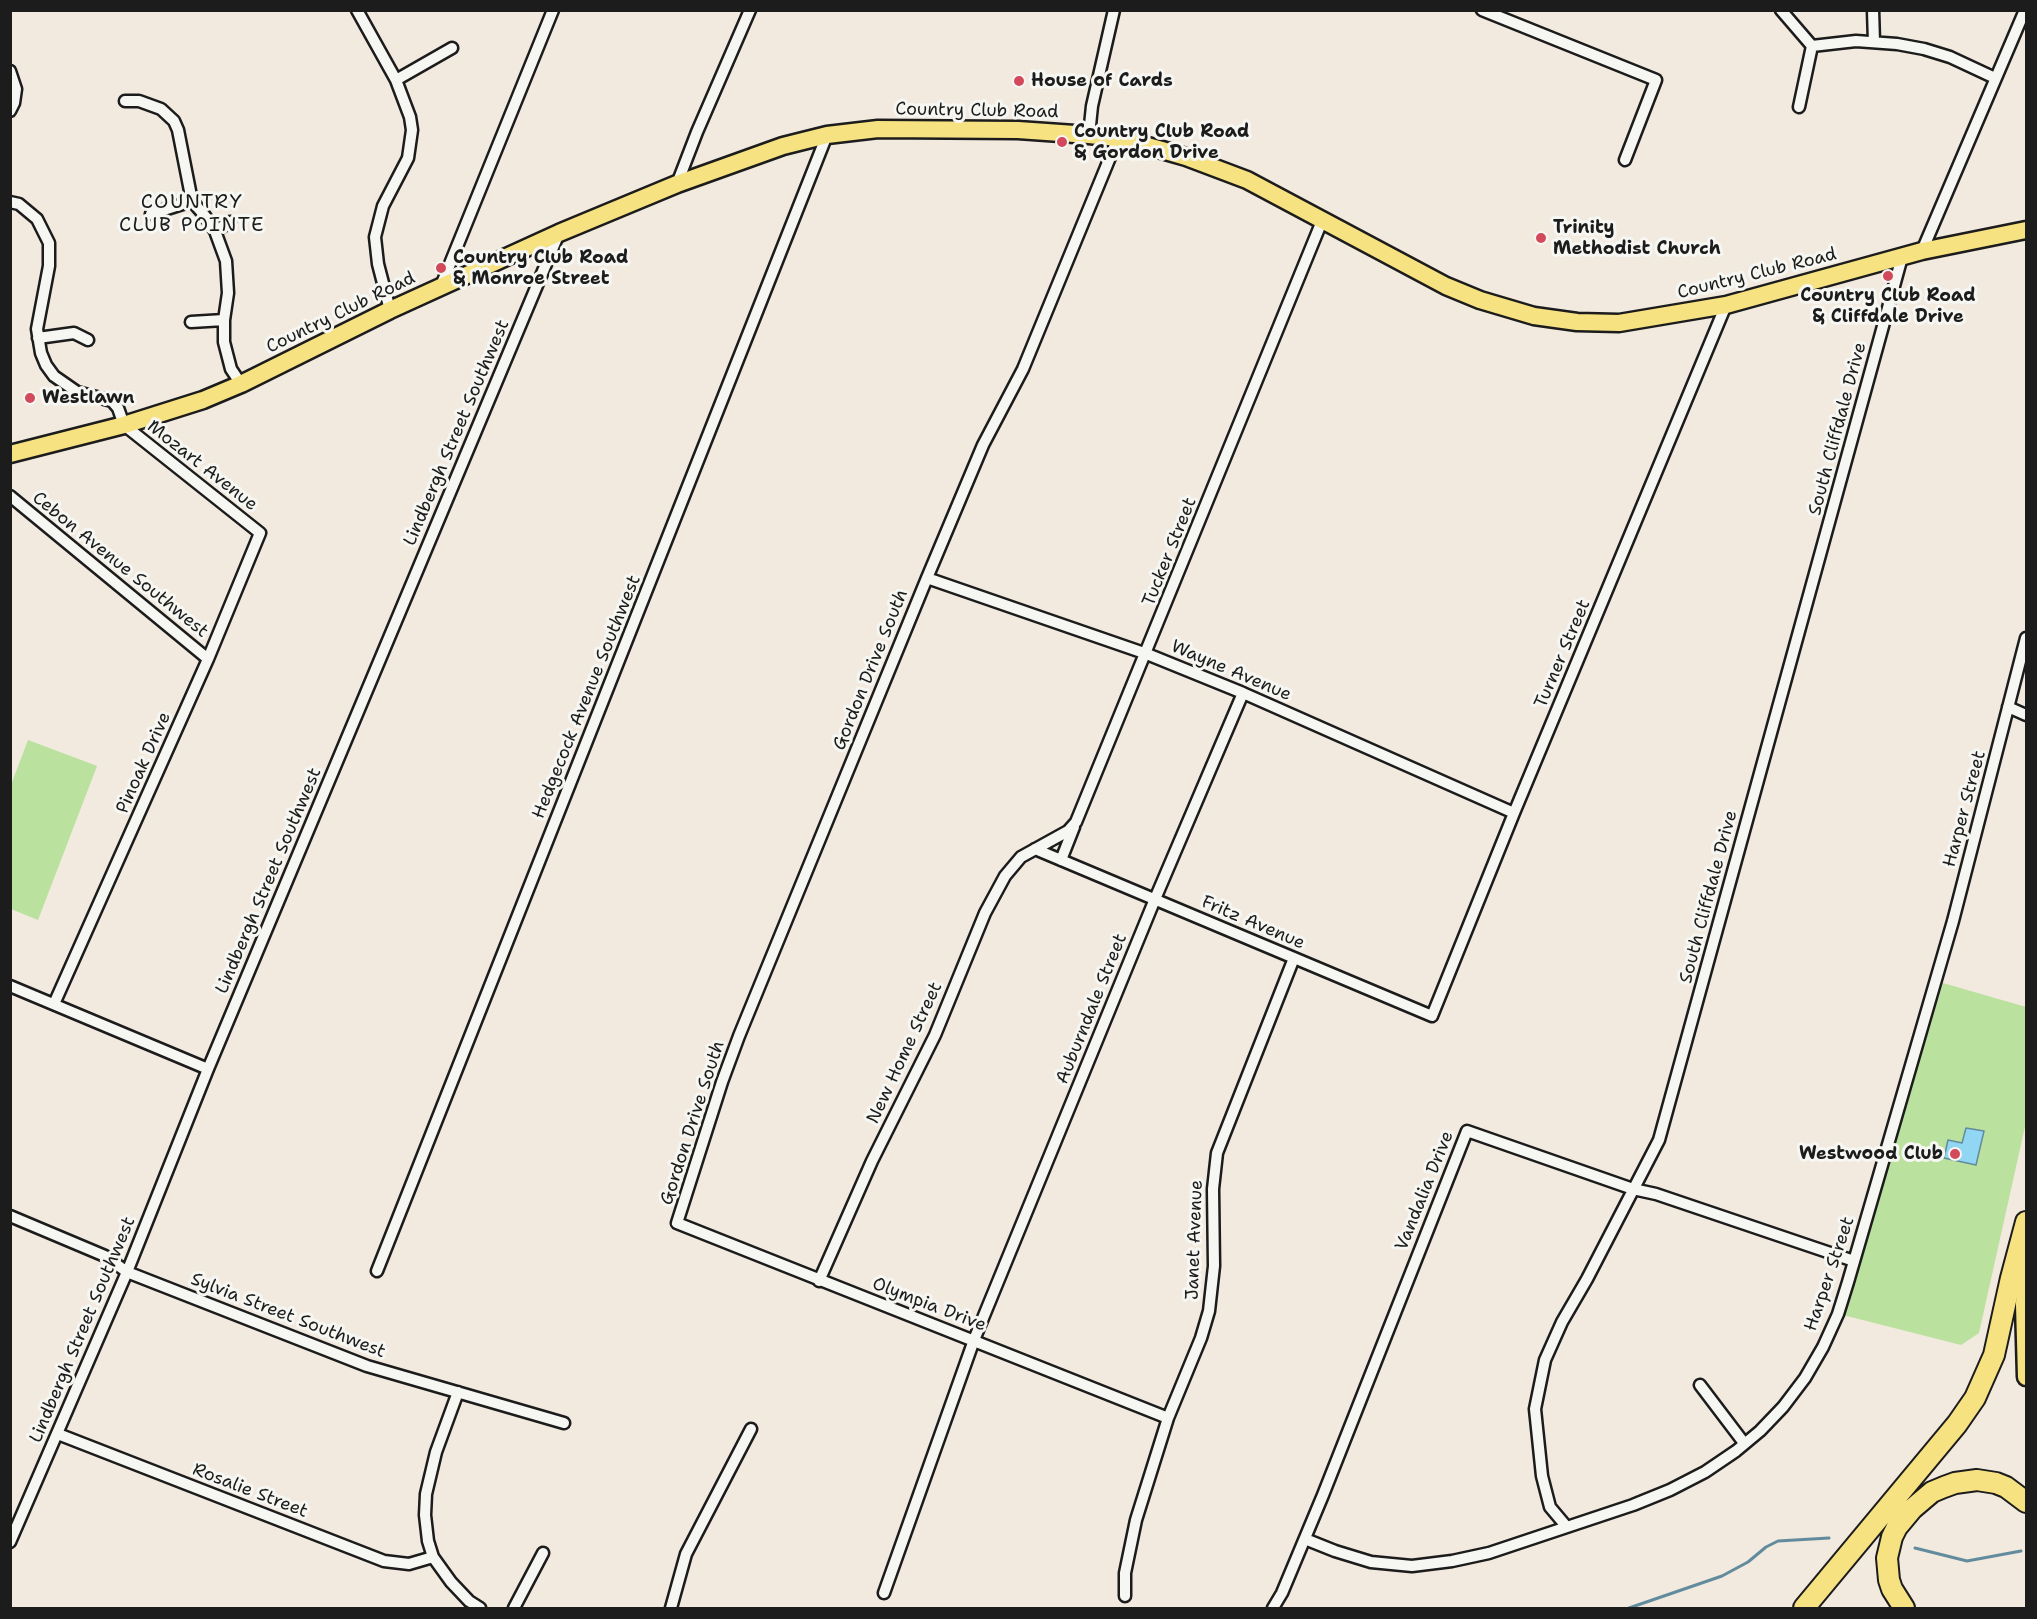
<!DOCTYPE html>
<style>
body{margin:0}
#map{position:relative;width:2037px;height:1619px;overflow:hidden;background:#f2e9df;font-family:"Shantell Sans",sans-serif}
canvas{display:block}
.frame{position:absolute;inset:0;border:12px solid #1c1c1c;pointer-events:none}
</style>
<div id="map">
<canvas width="2037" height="1619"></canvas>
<div class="frame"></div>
</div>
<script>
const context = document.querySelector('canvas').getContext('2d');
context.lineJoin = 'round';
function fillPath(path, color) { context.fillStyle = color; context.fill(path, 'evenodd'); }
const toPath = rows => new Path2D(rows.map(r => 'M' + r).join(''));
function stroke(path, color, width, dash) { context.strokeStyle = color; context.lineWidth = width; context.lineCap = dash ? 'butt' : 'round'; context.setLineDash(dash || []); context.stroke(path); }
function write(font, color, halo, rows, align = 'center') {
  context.font = font + ' "Shantell Sans",sans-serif'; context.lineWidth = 6; context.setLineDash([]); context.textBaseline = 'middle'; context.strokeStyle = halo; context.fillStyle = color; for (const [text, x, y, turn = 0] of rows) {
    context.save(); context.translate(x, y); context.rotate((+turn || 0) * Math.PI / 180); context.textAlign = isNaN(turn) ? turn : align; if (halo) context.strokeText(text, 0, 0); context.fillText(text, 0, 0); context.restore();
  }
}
fillPath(toPath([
 [28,740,97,766,38,920,11,909,11,785],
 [1943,983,2026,1007,2026,1122,1979,1333,1961,1345,1843,1315]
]), '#bae19d');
const water = toPath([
 [1966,1128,1984,1131,1976,1165,1944,1158,1948,1140,1962,1143,1966,1128]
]);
fillPath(water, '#91d7f3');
stroke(water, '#628c9d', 1.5);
stroke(toPath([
 [1915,1548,1967,1561,2021,1551],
 [1629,1608,1722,1576,1748,1562,1766,1547,1778,1541,1829,1538]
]), '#628c9d', 3);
const minor = toPath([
 [357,10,396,80,410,117,412,130,408,158,383,206,375,237,378,264,390,310],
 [1482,10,1656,80,1625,160],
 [1781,10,1812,46,1856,41,1897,44,1924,49,1950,57,1995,78],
 [1873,10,1874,42],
 [10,71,16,89,14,103,10,111],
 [396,80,452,48],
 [125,101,139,101,161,109,174,121,178,130,192,201,205,216,215,231,226,261,228,293,224,320,224,342,231,369,241,384],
 [1799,107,1812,46],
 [1089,135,1092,106,1114,10],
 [1118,138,1023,369,983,445,927,578,739,1036,722,1082,677,1223,1168,1418],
 [677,184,697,132,750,10],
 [10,202,19,204,37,219,49,243,49,266,37,329,41,353,46,365,54,376,77,392,112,401,118,408,124,425,260,533,208,659,54,1004],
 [151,214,192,201],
 [215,231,230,222],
 [1922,251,2025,10],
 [441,286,553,10],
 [191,322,224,320],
 [38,338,74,333,88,340],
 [10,496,208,659],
 [927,578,1147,654,1243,693,1514,813],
 [2008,707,2026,715],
 [1035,849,1432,1016,1514,813,1726,305],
 [1061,860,1074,827],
 [10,986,208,1069],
 [10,1216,105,1256,127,1272,367,1366,564,1423],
 [377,1271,827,135],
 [819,1281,872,1161,935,1035,985,913,1005,876,1021,857,1068,831,1076,822,1322,221],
 [1700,1385,1744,1443],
 [458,1392,436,1452,426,1494,425,1515,428,1541,433,1557,451,1582,469,1601,480,1608],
 [58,1434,384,1561,409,1564,433,1557],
 [1566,1526,1550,1507,1542,1476,1535,1409,1545,1360,1562,1322,1587,1279,1659,1140,1902,257],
 [1305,1539,1335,1551,1371,1562,1412,1566,1452,1561,1489,1553,1633,1505,1670,1490,1705,1472,1736,1451,1760,1431,1783,1407,1805,1378,1823,1347,1838,1314,1848,1282,1953,921,2026,638],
 [10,1542,127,1272,208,1069,559,233],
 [884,1593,974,1340,1155,899,1243,693],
 [1125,1596,1125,1573,1136,1520,1168,1418,1201,1338,1209,1311,1214,1266,1213,1189,1217,1153,1294,958],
 [514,1608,543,1553],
 [671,1608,686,1554,751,1429],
 [1273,1608,1282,1593,1323,1495,1467,1131,1633,1189,1656,1194,1854,1261]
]);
const primary = toPath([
 [10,454,124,425,203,400,241,384,390,310,559,233,677,184,783,146,827,135,878,129,1018,130,1089,135,1118,138,1162,150,1186,157,1247,180,1446,286,1480,300,1534,316,1577,322,1619,323,1726,305,1922,251,2026,230],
 [2026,1266,2024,1304,2026,1377]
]);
const motorway = toPath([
 [1804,1608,1957,1424,1975,1398,1994,1355,2011,1278,2026,1222],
 [1904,1608,1892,1589,1889,1580,1887,1558,1892,1537,1897,1527,1912,1509,1932,1492,1944,1487,1955,1483,1977,1480,1996,1483,2006,1487,2026,1502]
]);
stroke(minor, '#1c1c1c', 15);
stroke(primary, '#1c1c1c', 21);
stroke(motorway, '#1c1c1c', 24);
stroke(minor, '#f6f6f2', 10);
stroke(primary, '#f7e281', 16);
stroke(motorway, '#f7e281', 20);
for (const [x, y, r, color] of [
 [1019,81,6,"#d1495b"],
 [1062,142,6,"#d1495b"],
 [1541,238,6,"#d1495b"],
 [441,268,6,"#d1495b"],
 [1888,276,6,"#d1495b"],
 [30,398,6,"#d1495b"],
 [1955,1154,6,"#d1495b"]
]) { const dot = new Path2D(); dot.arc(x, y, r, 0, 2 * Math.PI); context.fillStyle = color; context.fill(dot); stroke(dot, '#f6f6f2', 2); }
write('bold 18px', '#1c1c1c', '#f6f6f2', [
 ["House of Cards",1031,81],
 ["Country Club Road",1074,132],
 ["& Gordon Drive",1074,153],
 ["Trinity",1553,228],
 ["Methodist Church",1553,249],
 ["Country Club Road",453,258],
 ["& Monroe Street",453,279],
 ["Country Club Road",1888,296,"center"],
 ["& Cliffdale Drive",1888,317,"center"],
 ["Westlawn",42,398],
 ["Westwood Club",1943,1154,"right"]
], 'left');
write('18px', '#1c1c1c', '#f6f6f2', [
 ["Country Club Road",977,111,1],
 ["Country Club Road",1757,274,-14],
 ["Country Club Road",341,313,-26],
 ["South Cliffdale Drive",1838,429,-75],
 ["Lindbergh Street Southwest",457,433,-67],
 ["Mozart Avenue",202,466,38],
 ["Tucker Street",1170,552,-68],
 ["Cebon Avenue Southwest",120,565,39],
 ["Turner Street",1563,654,-67],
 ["Gordon Drive South",871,670,-68],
 ["Wayne Avenue",1231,671,23],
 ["Hedgecock Avenue Southwest",587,697,-68],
 ["Pinoak Drive",144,763,-66],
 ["Harper Street",1965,809,-75],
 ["Lindbergh Street Southwest",269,881,-67],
 ["South Cliffdale Drive",1709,897,-75],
 ["Fritz Avenue",1253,923,23],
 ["Auburndale Street",1092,1009,-68],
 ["New Home Street",905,1053,-65],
 ["Gordon Drive South",693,1123,-72],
 ["Vandalia Drive",1425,1191,-68],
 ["Janet Avenue",1195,1240,-88],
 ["Harper Street",1830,1274,-71],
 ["Olympia Drive",929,1305,21],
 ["Sylvia Street Southwest",288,1316,21],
 ["Lindbergh Street Southwest",83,1330,-67],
 ["Rosalie Street",250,1491,21]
]);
context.letterSpacing = '1.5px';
write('20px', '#1c1c1c', '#f6f6f2', [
 ["COUNTRY",192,203],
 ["CLUB POINTE",192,226]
]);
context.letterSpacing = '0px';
</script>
